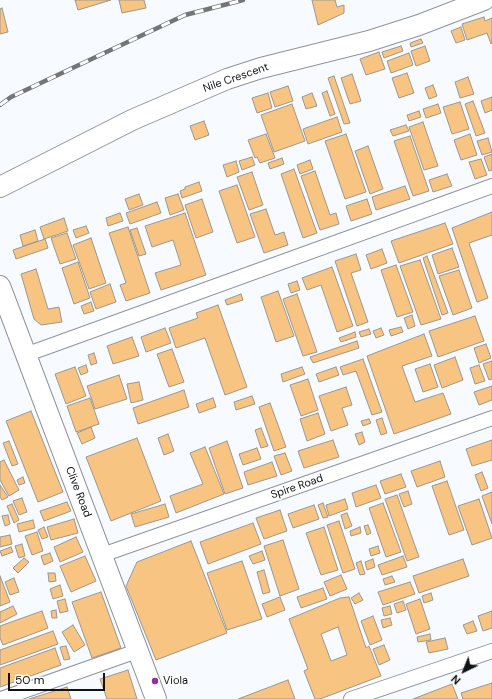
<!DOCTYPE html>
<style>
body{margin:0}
#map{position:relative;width:492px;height:699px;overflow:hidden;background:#f7fafe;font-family:"DM Sans",sans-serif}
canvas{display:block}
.north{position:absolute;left:444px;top:651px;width:40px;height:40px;-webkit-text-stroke:3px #fff;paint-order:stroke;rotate:223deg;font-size:11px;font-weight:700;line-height:16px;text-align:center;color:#101214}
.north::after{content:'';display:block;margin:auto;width:14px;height:18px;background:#101214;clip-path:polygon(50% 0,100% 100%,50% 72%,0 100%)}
.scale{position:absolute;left:8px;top:673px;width:97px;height:18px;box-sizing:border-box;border:2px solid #101214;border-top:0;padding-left:5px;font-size:12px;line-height:14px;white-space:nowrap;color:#101214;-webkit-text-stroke:3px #fff;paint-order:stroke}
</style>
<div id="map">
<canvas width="492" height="699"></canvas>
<div class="north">N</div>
<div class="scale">50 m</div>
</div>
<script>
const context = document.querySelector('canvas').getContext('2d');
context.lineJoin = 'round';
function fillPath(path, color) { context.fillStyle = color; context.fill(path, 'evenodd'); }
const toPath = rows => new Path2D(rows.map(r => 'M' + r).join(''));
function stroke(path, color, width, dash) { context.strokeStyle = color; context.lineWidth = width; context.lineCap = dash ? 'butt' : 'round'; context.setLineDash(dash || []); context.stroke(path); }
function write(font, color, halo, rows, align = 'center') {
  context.font = font + ' "DM Sans",sans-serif'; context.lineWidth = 4; context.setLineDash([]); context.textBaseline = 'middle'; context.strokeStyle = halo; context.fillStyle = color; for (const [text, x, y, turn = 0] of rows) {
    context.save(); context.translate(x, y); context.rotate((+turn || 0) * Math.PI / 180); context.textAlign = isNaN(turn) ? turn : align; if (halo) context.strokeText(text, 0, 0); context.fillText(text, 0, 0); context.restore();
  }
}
const building = toPath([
 [75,0,111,0,78,10,75,0],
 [119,0,144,0,146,8,122,13,119,0],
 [312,0,335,0,337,7,344,5,344,13,318,25,312,0],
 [2,8,8,32,0,34,0,9,2,8],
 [484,17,485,21,492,18,492,43,491,44,487,33,467,40,462,24,484,17],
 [461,27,465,40,456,43,451,31,461,27],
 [421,39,423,43,411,47,410,43,421,39],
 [401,46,403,51,384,58,382,52,401,46],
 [425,46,430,61,416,66,411,51,425,46],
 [379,52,385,69,366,75,360,59,379,52],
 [409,53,413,65,391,73,387,61,409,53],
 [407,73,414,93,399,98,392,78,407,73],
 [352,74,361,101,350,104,341,78,352,74],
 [334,76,350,123,344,124,328,78,334,76],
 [468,77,474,94,460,98,455,82,468,77],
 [433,85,437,96,429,99,425,88,433,85],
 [288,86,293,101,275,107,270,92,288,86],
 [327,91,335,114,330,116,322,93,327,91],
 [268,93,272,108,257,113,252,98,268,93],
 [312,93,317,106,306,109,302,97,312,93],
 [492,97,492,110,485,113,481,101,492,97],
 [473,101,485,133,476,136,465,104,473,101],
 [460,102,469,129,452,134,443,107,460,102],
 [292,104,305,141,274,152,261,115,292,104],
 [438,104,441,113,426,118,423,109,438,104],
 [419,111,421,117,409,121,407,115,419,111],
 [337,117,342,132,308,144,303,129,337,117],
 [204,121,209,135,195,140,190,126,204,121],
 [423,122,438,166,424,170,409,127,423,122],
 [406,125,409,131,393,136,390,130,406,125],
 [266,134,275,158,260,163,257,157,255,158,248,140,266,134],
 [346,134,366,192,345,199,325,141,346,134],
 [470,134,477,155,461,160,454,140,470,134],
 [410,136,429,191,413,196,394,141,410,136],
 [488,138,492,152,482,155,477,141,488,138],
 [368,146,383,189,370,194,355,151,368,146],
 [492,154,492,170,489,171,484,157,492,154],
 [252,157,255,165,242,170,239,161,252,157],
 [282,158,284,164,270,169,268,163,282,158],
 [481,159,487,175,475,179,469,162,481,159],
 [310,160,313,169,300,174,297,165,310,160],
 [236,161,239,172,227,177,223,165,236,161],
 [294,169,317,233,303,238,281,174,294,169],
 [315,171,330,215,336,213,339,224,320,230,301,176,315,171],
 [252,172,263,205,249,210,237,177,252,172],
 [447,174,452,186,433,192,429,180,447,174],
 [199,182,202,191,182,198,180,191,185,189,185,187,199,182],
 [237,185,255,237,237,243,219,191,237,185],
 [405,186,410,199,376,210,372,197,405,186],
 [139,194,143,205,129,210,125,199,139,194],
 [178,194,184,210,170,215,165,198,178,194],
 [202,199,213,232,196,238,185,205,202,199],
 [367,199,372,214,351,221,346,206,367,199],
 [157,202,161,213,130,224,126,213,157,202],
 [266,209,275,235,284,232,288,245,264,253,250,214,266,209],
 [492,212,492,235,469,243,488,298,477,302,452,228,492,212],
 [120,213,123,221,108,226,106,218,120,213],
 [185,213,206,275,161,290,155,273,181,265,173,240,152,247,145,226,185,213],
 [64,218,68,231,44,239,40,227,64,218],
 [445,223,453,244,399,263,391,241,445,223],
 [86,226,89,233,76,238,73,230,86,226],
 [128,227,150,293,126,301,120,285,126,283,109,233,128,227],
 [137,228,146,254,139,256,130,230,137,228],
 [35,230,38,241,23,246,20,235,35,230],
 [67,233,76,259,60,264,51,238,67,233],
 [91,238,106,283,89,289,73,245,91,238],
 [45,239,48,248,16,259,13,250,45,239],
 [452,248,459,267,438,274,432,255,452,248],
 [382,249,387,263,371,269,366,255,382,249],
 [356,254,361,270,351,273,368,322,357,326,335,261,356,254],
 [427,256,448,313,442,315,423,258,427,256],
 [420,260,441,319,421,325,400,266,420,260],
 [78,262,90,298,74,304,62,268,78,262],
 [396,265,413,312,397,317,381,270,396,265],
 [332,267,353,326,337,332,321,285,307,290,302,278,332,267],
 [36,269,48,309,59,307,62,322,41,325,34,319,21,274,36,269],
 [459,270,472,308,453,315,439,276,459,270],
 [297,281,300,290,291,293,288,284,297,281],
 [110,284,116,302,96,309,90,292,110,284],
 [278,291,294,336,276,342,261,297,278,291],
 [241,294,243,300,227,305,225,300,241,294],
 [297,294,317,352,303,356,283,299,297,294],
 [91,302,94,311,84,314,81,306,91,302],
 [218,305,247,387,225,395,205,338,176,348,169,328,198,318,196,313,218,305],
 [412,315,415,326,408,329,404,318,412,315],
 [475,316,484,341,438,357,429,331,475,316],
 [401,327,403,332,391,336,389,330,401,327],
 [165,328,171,343,146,352,141,337,165,328],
 [381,328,384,335,376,338,373,331,381,328],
 [369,329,371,334,361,337,359,332,369,329],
 [355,332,356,337,341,342,339,338,355,332],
 [424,334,432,356,402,366,415,402,443,393,451,414,394,434,367,356,424,334],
 [132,337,139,356,113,364,107,346,132,337],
 [357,341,359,348,313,363,310,357,357,341],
 [486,344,491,358,479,363,474,348,486,344],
 [172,349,184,382,169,387,157,354,172,349],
 [94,353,97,363,91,365,88,355,94,353],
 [455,357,463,380,442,388,434,365,455,357],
 [363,359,382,412,372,415,356,371,343,375,340,367,363,359],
 [492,361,492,379,489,380,483,364,492,361],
 [430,364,438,387,423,392,415,369,430,364],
 [86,365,88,372,81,375,78,368,86,365],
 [479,365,485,381,475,384,470,368,479,365],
 [75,367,86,396,66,404,55,374,75,367],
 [302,367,305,374,283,382,281,374,302,367],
 [336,367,339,375,319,382,316,374,336,367],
 [119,375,127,399,95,409,87,386,119,375],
 [308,379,318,410,301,416,290,385,308,379],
 [139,382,143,400,131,403,127,384,139,382],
 [492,386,492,400,479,405,474,392,492,386],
 [346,387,352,405,342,408,348,425,331,431,319,396,346,387],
 [184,390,189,407,138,424,133,408,184,390],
 [252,396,255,404,236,410,234,402,252,396],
 [90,398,99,424,76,432,67,406,90,398],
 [213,398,216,407,199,413,196,404,213,398],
 [270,403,286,447,274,451,259,407,270,403],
 [31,411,63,492,38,502,6,421,31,411],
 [318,413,325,434,307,441,300,419,318,413],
 [382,418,387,433,381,435,376,420,382,418],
 [369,419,371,423,363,426,361,421,369,419],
 [91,427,95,438,82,444,77,433,91,427],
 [261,428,268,446,261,448,255,430,261,428],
 [362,432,365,442,359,445,355,434,362,432],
 [168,434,174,451,164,455,158,438,168,434],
 [137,438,161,501,111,521,86,457,137,438],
 [333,440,339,457,304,468,298,451,333,440],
 [492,440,492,460,472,466,466,449,492,440],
 [9,441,18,464,12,466,3,443,9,441],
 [227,441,243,488,225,494,209,448,227,441],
 [205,447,224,494,176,513,170,496,203,484,190,453,205,447],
 [257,448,261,459,243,465,239,454,257,448],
 [285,453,292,471,281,475,274,456,285,453],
 [4,460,19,490,9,496,0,480,0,462,4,460],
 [440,461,445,477,417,487,411,471,440,461],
 [272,462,277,476,248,485,244,472,272,462],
 [482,472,488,488,481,491,475,475,482,472],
 [401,474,406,487,385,494,380,481,401,474],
 [23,477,25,483,19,485,17,480,23,477],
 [447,481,464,530,449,535,432,486,447,481],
 [0,485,8,497,2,500,0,497,0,485],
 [376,485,381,498,356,507,352,493,376,485],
 [408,491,412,504,404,507,399,494,408,491],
 [492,492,492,524,482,496,492,492],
 [397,495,419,557,407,561,385,499,397,495],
 [22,498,27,512,19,515,13,501,22,498],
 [345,499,348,509,329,516,326,505,345,499],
 [479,499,492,538,472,545,458,506,479,499],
 [67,502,71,511,44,521,40,511,67,502],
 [323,503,328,517,323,518,318,505,323,503],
 [383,503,401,552,386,557,369,508,383,503],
 [12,504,19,520,14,523,7,506,12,504],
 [165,504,169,517,135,527,131,514,165,504],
 [314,505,319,519,293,528,288,514,314,505],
 [280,510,287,531,264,539,256,518,280,510],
 [347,513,352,526,345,529,341,515,347,513],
 [8,515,10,524,5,526,2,516,8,515],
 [74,519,78,533,51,540,47,527,74,519],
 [33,520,35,528,19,532,17,524,33,520],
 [339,521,355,569,343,573,327,525,339,521],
 [253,523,261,544,208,564,200,542,253,523],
 [368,525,371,533,367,535,364,526,368,525],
 [44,527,48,537,42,539,38,530,44,527],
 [324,527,338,570,321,575,306,533,324,527],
 [360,527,361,533,351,536,350,531,360,527],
 [37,532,43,551,32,555,25,536,37,532],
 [10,535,12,544,0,547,0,537,10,535],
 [76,537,83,552,60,562,54,547,76,537],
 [283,540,299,589,280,596,264,546,283,540],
 [191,541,227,633,156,660,126,586,137,562,191,541],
 [22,544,25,556,19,558,15,546,22,544],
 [378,546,380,553,371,556,369,549,378,546],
 [11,547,13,552,2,556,0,551,11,547],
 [262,551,265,560,253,564,249,556,262,551],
 [50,553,53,561,44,565,41,556,50,553],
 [85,556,96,581,71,592,60,566,85,556],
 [403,556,407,567,382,575,378,565,403,556],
 [24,558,29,562,18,573,13,568,24,558],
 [373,559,375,567,367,570,365,562,373,559],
 [463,559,469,576,419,593,413,576,463,559],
 [242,561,262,619,227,630,207,573,242,561],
 [361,561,365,574,360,575,356,563,361,561],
 [264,570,270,592,263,594,257,572,264,570],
 [48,573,55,573,56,581,49,582,48,573],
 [341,575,347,589,330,596,324,582,341,575],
 [0,576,10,602,0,606,0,576],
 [392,576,395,582,385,585,383,579,392,576],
 [14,578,19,592,10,595,5,582,14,578],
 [410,582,415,594,383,605,378,592,410,582],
 [60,585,63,596,53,599,50,589,60,585],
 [323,588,327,599,301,608,297,597,323,588],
 [101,592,121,648,92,658,72,602,101,592],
 [359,593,363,600,355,604,351,598,359,593],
 [431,593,433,600,424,603,422,596,431,593],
 [280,597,285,610,267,617,262,604,280,597],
 [349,597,366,648,369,646,381,676,320,699,315,699,304,671,308,669,289,619,340,598,349,597],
 [338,627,347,655,331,661,321,634,338,627],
 [65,599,68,611,60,613,57,601,65,599],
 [420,599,430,629,416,634,406,604,420,599],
 [403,601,406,610,397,613,394,604,403,601],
 [13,606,17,614,0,623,0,612,13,606],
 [390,606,392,614,384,616,382,608,390,606],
 [56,610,57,618,52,618,51,611,56,610],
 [42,611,48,628,3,645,0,638,0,626,42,611],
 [492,611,492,628,483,631,478,616,492,611],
 [373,616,382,640,370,645,361,621,373,616],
 [390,618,392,625,383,628,381,620,390,618],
 [473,621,477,631,467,634,463,625,473,621],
 [73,625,85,645,74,652,62,632,73,625],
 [53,631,58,644,0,665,0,650,53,631],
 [430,634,431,640,418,642,417,637,430,634],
 [445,638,448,649,429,653,426,642,445,638],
 [384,645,390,660,379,665,373,649,384,645],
 [66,646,70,659,64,660,60,647,66,646],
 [55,648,61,665,0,687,0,668,55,648],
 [128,670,137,699,107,699,100,679,128,670],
 [288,680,295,699,238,699,288,680],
 [492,683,492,699,463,699,461,693,492,683],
 [452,684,458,699,413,699,452,684],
 [67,687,71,699,29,699,67,687]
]);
fillPath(building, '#f7c482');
stroke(building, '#9c9790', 1);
const street = toPath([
 [25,355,492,186],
 [102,555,492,418],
 [1,699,137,651],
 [351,699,492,651]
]);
const secondary = toPath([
 [0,187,132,120,227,79,261,68,369,41,419,25,484,0],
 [0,286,156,699]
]);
stroke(street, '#8f949b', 16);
stroke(secondary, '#8f949b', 22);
stroke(street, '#fff', 14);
stroke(secondary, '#fff', 20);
const rail = toPath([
 [0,105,11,97,185,15,243,0]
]);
stroke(rail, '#737578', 4.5);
stroke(rail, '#fff', 3, [9]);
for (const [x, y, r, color] of [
 [155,681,4,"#952f94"]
]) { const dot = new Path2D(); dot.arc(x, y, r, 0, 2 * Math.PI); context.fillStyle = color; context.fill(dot); stroke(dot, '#fff', 1.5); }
write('11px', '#101214', '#fff', [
 ["Nile Crescent",236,78,-19],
 ["Spire Road",297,487,-19],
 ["Clive Road",78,492,69]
]);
write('11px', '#101214', '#fff', [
 ["Viola",163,681]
], 'left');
</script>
